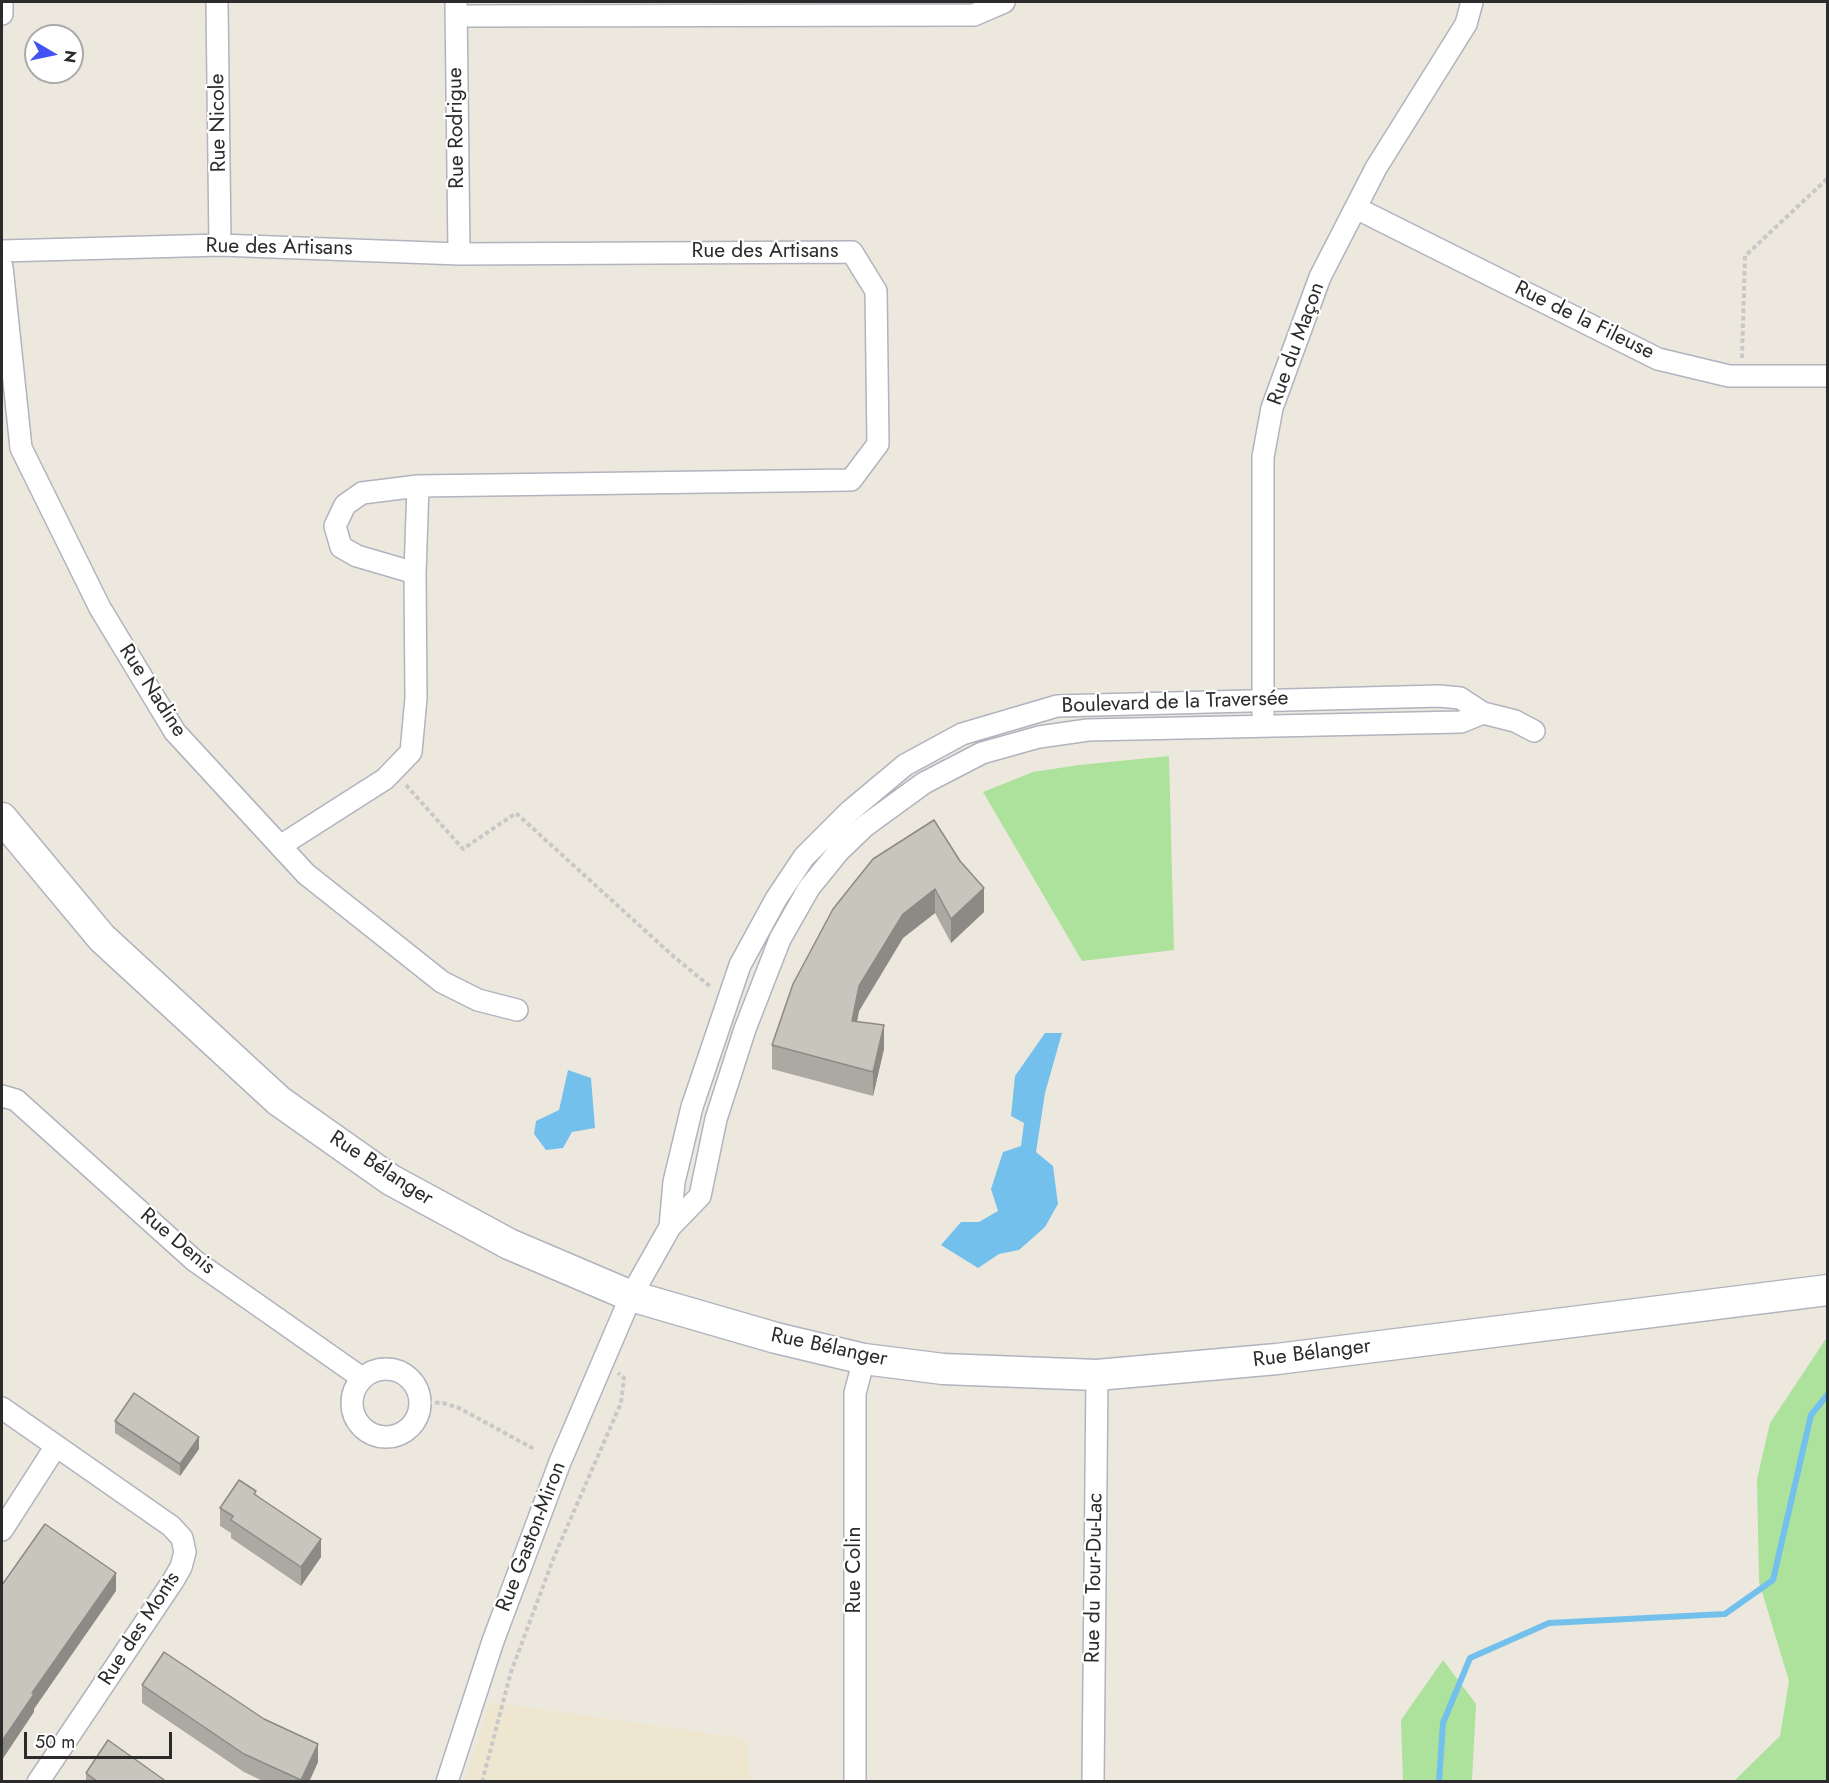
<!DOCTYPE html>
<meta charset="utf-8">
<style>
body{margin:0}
#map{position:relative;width:1829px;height:1783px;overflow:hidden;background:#ede8de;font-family:Jost,sans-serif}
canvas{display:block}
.frame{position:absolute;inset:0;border:3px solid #2b2b2b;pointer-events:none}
.north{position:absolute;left:24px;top:24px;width:60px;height:60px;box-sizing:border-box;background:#fff;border:2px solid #aaa;border-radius:50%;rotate:99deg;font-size:16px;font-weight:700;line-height:24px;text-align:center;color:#2b2b2b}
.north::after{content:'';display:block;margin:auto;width:21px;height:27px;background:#4252f5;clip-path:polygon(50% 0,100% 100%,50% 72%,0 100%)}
.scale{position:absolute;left:24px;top:1732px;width:148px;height:27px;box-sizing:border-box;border:3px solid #2b2b2b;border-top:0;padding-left:8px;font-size:18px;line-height:21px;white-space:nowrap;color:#2b2b2b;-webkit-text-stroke:4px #fff;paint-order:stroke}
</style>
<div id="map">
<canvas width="1829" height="1783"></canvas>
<div class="frame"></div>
<div class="north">N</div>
<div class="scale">50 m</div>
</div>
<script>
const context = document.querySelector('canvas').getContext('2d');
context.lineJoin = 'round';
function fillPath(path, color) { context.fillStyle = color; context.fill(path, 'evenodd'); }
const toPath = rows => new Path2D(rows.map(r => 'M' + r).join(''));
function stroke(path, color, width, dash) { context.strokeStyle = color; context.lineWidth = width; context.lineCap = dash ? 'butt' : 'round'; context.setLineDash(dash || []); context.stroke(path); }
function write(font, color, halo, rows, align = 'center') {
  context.font = font + ' Jost,sans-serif'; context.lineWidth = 4.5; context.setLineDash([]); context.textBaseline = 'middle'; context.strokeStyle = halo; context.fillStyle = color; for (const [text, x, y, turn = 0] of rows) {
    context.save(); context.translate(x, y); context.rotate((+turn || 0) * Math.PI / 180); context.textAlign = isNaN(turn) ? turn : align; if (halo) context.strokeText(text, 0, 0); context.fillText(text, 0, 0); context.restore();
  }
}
fillPath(toPath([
 [490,1702,747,1739,749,1781,466,1781]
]), '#eee6ce');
fillPath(toPath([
 [1169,756,1174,950,1082,961,983,792,1033,772,1079,765],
 [1827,1339,1827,1781,1734,1781,1780,1736,1789,1681,1759,1582,1757,1479,1770,1423,1825,1340],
 [1443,1660,1476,1704,1472,1781,1403,1781,1401,1720]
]), '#ade29c');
fillPath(toPath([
 [1045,1033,1062,1033,1045,1093,1036,1152,1053,1166,1058,1204,1045,1227,1019,1250,999,1254,978,1268,941,1245,961,1222,979,1222,998,1211,991,1189,1003,1152,1021,1146,1024,1123,1011,1116,1015,1076],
 [568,1070,591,1078,595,1128,572,1132,563,1148,546,1150,534,1134,536,1121,559,1110]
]), '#74c0ec');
stroke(toPath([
 [1439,1782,1443,1723,1470,1658,1549,1623,1725,1614,1773,1580,1811,1415,1828,1394]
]), '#74c0ec', 6);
const street = toPath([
 [217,2,220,245],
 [456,2,459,254],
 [2,14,2,2],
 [456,16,974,15,1004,2],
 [1356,208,1658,359,1729,376,1828,376],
 [2,251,220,245,459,254,852,252,876,291,878,444,851,480,418,486,415,573,416,698,411,752,385,779,280,846],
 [2,267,21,448,100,608,175,732,306,874,442,982,478,1000,517,1010],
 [415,573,357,556,341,547,335,526,345,505,362,493,418,486],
 [1263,714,1263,457,1272,408,1320,277,1376,168,1466,24,1472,2],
 [2,1096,16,1100,195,1261,362,1378],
 [670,1227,674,1182,692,1107,740,965,776,899,804,857,850,811,905,765,962,734,1057,706,1439,696,1460,698,1483,713,1515,721,1534,731],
 '352 1403a34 34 0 1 1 68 0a34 34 0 1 1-68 0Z',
 [2,1408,171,1526,182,1538,185,1552,181,1567,173,1581,38,1782],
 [2,1530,56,1446],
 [447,1782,493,1641,560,1462,631,1296,670,1227,700,1196,716,1119,745,1029,780,939,809,888,839,851,865,826,924,783,982,753,1039,737,1088,730,1461,722,1483,713],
 [855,1782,855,1393,864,1359],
 [1093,1782,1097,1375]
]);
const secondary = toPath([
 [2,818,102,938,279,1101,391,1180,509,1244,631,1296,776,1338,864,1359,943,1369,1097,1375,1277,1359,1828,1290]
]);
stroke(street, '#b1b3be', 24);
stroke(secondary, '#b1b3be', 33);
stroke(toPath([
 [1742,358,1745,256,1828,178],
 [406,785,463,849,516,813,673,956,712,988],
 [420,1402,443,1403,459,1408,536,1450],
 [482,1782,511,1672,554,1557,621,1403,624,1378,618,1373]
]), '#c8c8c8', 4, [4.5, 3]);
stroke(street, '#fff', 21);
stroke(secondary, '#fff', 30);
fillPath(toPath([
 [960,861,984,912,951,943,935,913,903,938,859,1011,857,1022,884,1049,873,1096,772,1069,772,1045],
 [115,1421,199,1449,180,1476,115,1433],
 [256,1494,321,1557,301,1586,231,1538,231,1533,220,1526,220,1508],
 [142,1685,318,1762,309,1782,265,1782,244,1772,142,1703],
 [86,1773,167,1782,86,1782]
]), '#aca9a3');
fillPath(toPath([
 [984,888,984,912,951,943,951,919],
 [935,889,935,913,903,938,859,1011,852,1045,852,1021,859,986,903,914],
 [884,1025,884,1049,873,1096,873,1072],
 [199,1437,199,1449,180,1476,180,1464],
 [321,1539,321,1557,301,1586,301,1567],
 [116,1573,116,1591,34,1709,34,1712,2,1760,2,1741,32,1693],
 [318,1744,318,1762,309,1782,301,1782]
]), '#8c8a84');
const building = toPath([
 [934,820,960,861,984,888,951,919,935,889,903,914,859,986,852,1021,884,1025,873,1072,772,1045,793,984,833,909,873,859,934,820],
 [134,1393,199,1437,180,1464,115,1421,134,1393],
 [239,1480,256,1491,254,1494,321,1539,301,1567,231,1520,233,1516,220,1508,239,1480],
 [45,1524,116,1573,32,1693,34,1694,2,1741,2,1585,45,1524],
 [164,1652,264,1719,318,1744,301,1780,244,1754,142,1685,164,1652],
 [108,1740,167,1782,98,1782,86,1773,108,1740]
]);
fillPath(building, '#c8c5bd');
stroke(building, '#8c8a84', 1.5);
write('21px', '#2b2b2b', '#fff', [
 ["Rue Nicole",219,123,-91],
 ["Rue Rodrigue",457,128,-91],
 ["Rue des Artisans",279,248,1],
 ["Rue des Artisans",765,252],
 ["Rue de la Fileuse",1584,321,26],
 ["Rue du Maçon",1297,344,-70],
 ["Rue Nadine",152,691,57],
 ["Boulevard de la Traversée",1175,703,-2],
 ["Rue Bélanger",381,1169,33],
 ["Rue Denis",177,1242,40],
 ["Rue Bélanger",829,1348,12],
 ["Rue Bélanger",1312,1354,-7],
 ["Rue Gaston-Miron",532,1537,-69],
 ["Rue Colin",855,1570,-90],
 ["Rue du Tour-Du-Lac",1095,1578,-89],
 ["Rue des Monts",140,1629,-57]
]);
</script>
